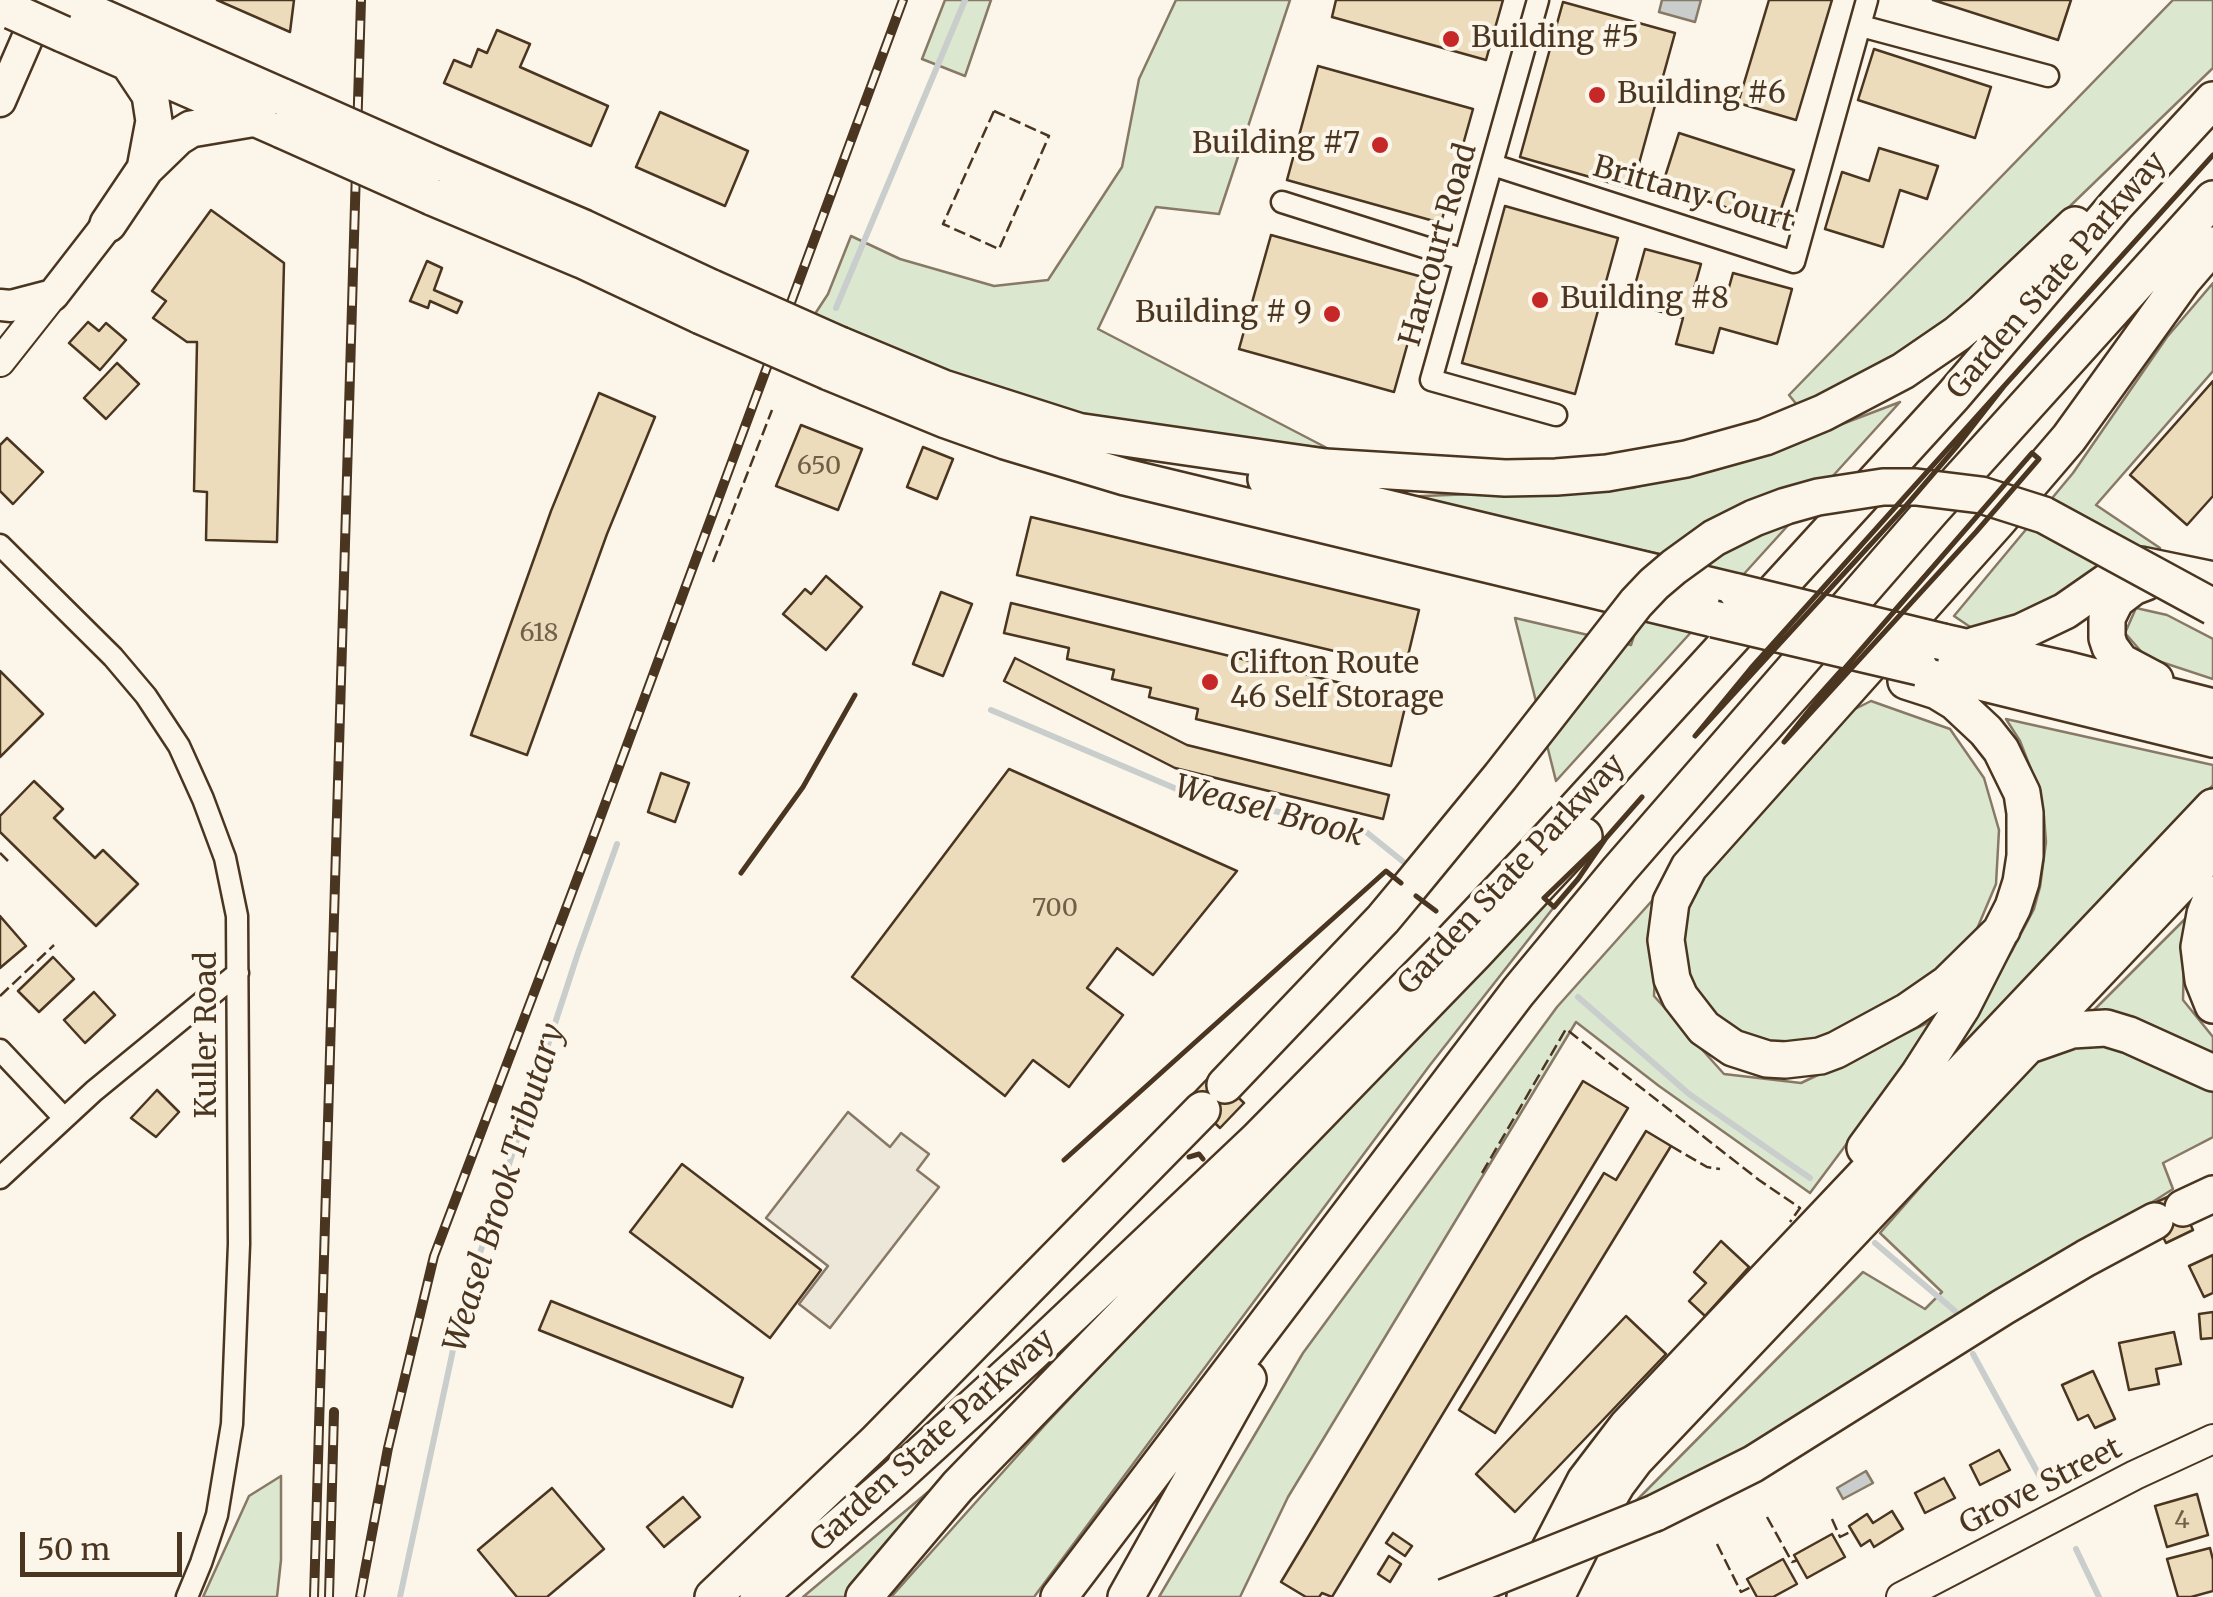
<!DOCTYPE html>
<style>
body{margin:0}
#map{position:relative;width:2213px;height:1597px;overflow:hidden;background:#fbf6e9;font-family:Merriweather,serif}
canvas{display:block}
.scale{position:absolute;left:20px;top:1532px;width:162px;height:45px;box-sizing:border-box;border:5px solid #4a3520;border-top:0;padding-left:12px;font-size:30px;line-height:35px;white-space:nowrap;color:#4a3520;-webkit-text-stroke:8px #fbf6e9;paint-order:stroke}
</style>
<div id="map">
<canvas width="2213" height="1597"></canvas>
<div class="scale">50 m</div>
</div>
<script>
const context = document.querySelector('canvas').getContext('2d');
context.lineJoin = 'round';
function fillPath(path, color) { context.fillStyle = color; context.fill(path, 'evenodd'); }
const toPath = rows => new Path2D(rows.map(r => 'M' + r).join(''));
function stroke(path, color, width, dash) { context.strokeStyle = color; context.lineWidth = width; context.lineCap = dash ? 'butt' : 'round'; context.setLineDash(dash || []); context.stroke(path); }
function write(font, color, halo, rows, align = 'center') {
  context.font = font + ' Merriweather,serif'; context.lineWidth = 8; context.setLineDash([]); context.textBaseline = 'middle'; context.strokeStyle = halo; context.fillStyle = color; for (const [text, x, y, turn = 0] of rows) {
    context.save(); context.translate(x, y); context.rotate((+turn || 0) * Math.PI / 180); context.textAlign = isNaN(turn) ? turn : align; if (halo) context.strokeText(text, 0, 0); context.fillText(text, 0, 0); context.restore();
  }
}
const green = toPath([
 [945,0,991,0,965,76,922,59,945,0],
 [1176,0,1290,0,1219,214,1156,207,1098,329,1327,448,1152,429,1002,395,811,320,828,294,851,236,900,259,994,286,1048,280,1122,167,1139,79,1176,0],
 [2173,0,2213,0,2213,68,1919,352,1802,411,1789,395,2173,0],
 [2213,283,2213,371,2096,505,2160,548,2082,586,1985,637,1954,616,2073,473,2167,337,2213,283],
 [1900,402,1556,781,1515,618,1631,645,1660,554,1396,497,1632,488,1753,458,1900,402],
 [2136,608,2167,615,2213,639,2213,679,2146,657,2125,633,2136,608],
 [1871,701,1950,729,1984,778,1999,830,1996,884,1971,943,1913,995,1836,1041,1774,1049,1721,1026,1681,977,1673,927,1696,879,1841,716,1871,701],
 [2006,719,2213,765,2213,785,1913,1105,1962,1035,2013,949,2034,909,2040,887,2046,842,2044,816,2039,790,2020,741,2006,719],
 [1658,894,1654,996,1724,1074,1801,1083,1942,1016,1810,1193,1659,1086,1576,1022,1288,1497,1240,1597,1159,1597,1303,1353,1557,1007,1658,894],
 [1544,898,1554,907,1430,1065,1034,1597,891,1597,1044,1426,1310,1143,1544,898],
 [2185,919,2183,1000,2213,1037,2213,1063,2093,1011,2185,919],
 [2085,1036,2213,1086,2213,1137,2163,1163,2173,1189,2146,1206,2146,1209,1710,1480,1627,1510,1863,1272,1925,1309,1942,1292,1880,1233,2034,1058,2085,1036],
 [281,1476,281,1560,277,1597,203,1597,249,1496,281,1476],
 [928,1492,846,1597,803,1597,928,1492]
]);
fillPath(green, '#dce7d0');
stroke(green, '#887966', 2.5);
const parking = toPath([
 [848,1112,890,1147,901,1133,929,1154,917,1170,939,1187,830,1328,799,1304,828,1266,766,1218,848,1112]
]);
fillPath(parking, '#ede7d9');
stroke(parking, '#887966', 2.5);
const water = toPath([
 [1662,0,1701,0,1695,22,1659,12,1662,0],
 [1866,1471,1873,1483,1843,1499,1837,1488,1866,1471]
]);
fillPath(water, '#c9cecd');
stroke(water, '#887966', 2.5);
stroke(toPath([
 [836,308,965,0],
 [991,710,1179,790,1365,831,1411,868],
 [1578,997,1689,1094,1810,1178],
 [1875,1243,1955,1311],
 [1973,1354,2040,1477],
 [2076,1549,2099,1597],
 [400,1597,462,1308,578,953,617,844]
]), '#c9cecd', 6);
const building = toPath([
 [217,0,294,0,290,32,217,0],
 [1336,0,1503,0,1486,60,1332,17,1336,0],
 [1769,0,1832,0,1796,120,1738,103,1769,0],
 [1933,0,2071,0,2058,40,1933,0],
 [1563,2,1675,33,1632,189,1520,157,1563,2],
 [497,30,530,44,520,67,608,106,591,146,444,83,454,60,471,67,478,49,487,53,497,30],
 [1874,49,1991,87,1975,138,1858,100,1874,49],
 [1318,66,1473,109,1441,223,1287,180,1318,66],
 [660,112,748,151,725,206,636,167,660,112],
 [1679,133,1794,170,1776,224,1662,186,1679,133],
 [1879,148,1938,166,1927,199,1900,190,1883,247,1825,229,1842,172,1869,181,1879,148],
 [1505,206,1618,238,1575,394,1462,363,1505,206],
 [211,210,284,263,277,542,206,540,207,492,194,491,197,342,187,342,153,318,166,301,152,291,211,210],
 [1271,235,1426,278,1394,392,1239,349,1271,235],
 [1645,249,1701,264,1694,289,1726,298,1733,273,1792,289,1777,344,1720,328,1713,353,1676,344,1683,318,1630,303,1645,249],
 [427,261,442,268,434,290,462,302,457,313,430,301,428,308,410,301,427,261],
 [88,322,99,331,106,323,126,340,100,370,69,343,88,322],
 [117,363,139,384,106,419,84,398,117,363],
 [2213,381,2213,496,2187,525,2130,475,2213,381],
 [599,393,655,417,607,534,527,755,471,735,551,511,599,393],
 [801,425,862,449,838,510,776,486,801,425],
 [7,438,43,472,13,504,0,491,0,445,7,438],
 [923,447,953,459,937,499,907,487,923,447],
 [1031,517,1419,610,1405,668,1017,575,1031,517],
 [826,576,862,607,826,650,783,614,805,589,811,594,826,576],
 [941,592,972,604,943,676,913,664,941,592],
 [1011,603,1407,699,1391,766,1196,719,1198,709,1149,697,1151,688,1112,679,1114,670,1067,659,1069,648,1004,633,1011,603],
 [1015,658,1187,745,1389,795,1383,819,1175,768,1004,681,1015,658],
 [0,671,43,714,0,757,0,671],
 [1009,769,1237,871,1153,975,1117,948,1087,988,1123,1015,1069,1087,1033,1060,1005,1096,852,977,1009,769],
 [661,773,689,783,675,822,648,812,661,773],
 [34,781,63,809,54,818,95,858,103,850,138,884,96,926,0,832,0,816,34,781],
 [0,916,26,946,0,968,0,916],
 [53,957,74,979,39,1012,18,991,53,957],
 [94,992,115,1015,85,1043,64,1020,94,992],
 [1213,1073,1244,1103,1220,1128,1189,1098,1213,1073],
 [1583,1081,1628,1108,1332,1597,1322,1593,1319,1597,1306,1597,1281,1582,1583,1081],
 [157,1090,179,1112,156,1137,131,1118,157,1090],
 [1646,1131,1671,1146,1495,1433,1459,1410,1604,1173,1616,1180,1646,1131],
 [682,1164,821,1270,770,1338,630,1232,682,1164],
 [2176,1193,2193,1230,2166,1243,2148,1206,2176,1193],
 [1721,1241,1749,1267,1705,1316,1689,1301,1706,1283,1694,1272,1721,1241],
 [2213,1255,2213,1293,2204,1297,2189,1266,2213,1255],
 [551,1301,743,1378,732,1407,539,1330,551,1301],
 [2213,1312,2213,1338,2201,1339,2199,1314,2213,1312],
 [1626,1316,1666,1354,1515,1512,1476,1474,1626,1316],
 [2174,1332,2181,1364,2156,1369,2159,1384,2129,1390,2119,1343,2174,1332],
 [2093,1371,2115,1419,2095,1428,2088,1415,2078,1420,2062,1385,2093,1371],
 [1999,1450,2010,1470,1980,1485,1970,1465,1999,1450],
 [1944,1478,1955,1498,1925,1513,1915,1493,1944,1478],
 [552,1488,604,1549,547,1597,517,1597,478,1550,552,1488],
 [2197,1494,2208,1535,2167,1547,2155,1506,2197,1494],
 [683,1497,700,1517,664,1547,647,1527,683,1497],
 [1892,1511,1903,1529,1874,1547,1870,1540,1861,1546,1849,1526,1867,1514,1873,1523,1892,1511],
 [1393,1533,1412,1546,1405,1556,1386,1543,1393,1533],
 [1832,1534,1845,1557,1807,1578,1794,1555,1832,1534],
 [2210,1548,2213,1560,2213,1591,2191,1597,2178,1597,2167,1559,2210,1548],
 [1389,1556,1401,1564,1390,1582,1378,1574,1389,1556],
 [1783,1559,1797,1584,1773,1597,1757,1597,1747,1579,1783,1559]
]);
fillPath(building, '#ecdcbc');
stroke(building, '#4a3520', 2.5);
const street = toPath([
 [1538,0,1431,380,1556,415],
 [1861,26,2048,76],
 [1493,165,1794,262,1867,0],
 [1282,202,1465,260],
 [0,545,113,657,146,696,179,746,203,799,225,858,237,916,239,1244,232,1424,217,1515,201,1563,187,1597],
 [0,1050,64,1118],
 [0,1178,94,1091,238,973]
]);
const secondary = toPath([
 [0,362,53,295],
 [1901,1597,2135,1475,2213,1439]
]);
const primary = toPath([
 [0,101,44,0],
 [0,305,11,306,53,295,108,224]
]);
const highway = toPath([
 [63,0,283,97],
 [63,34,282,130],
 [128,62,150,95,154,121,145,169],
 [434,164,584,228,712,288],
 [432,197,582,260,701,316],
 [108,224,145,169,178,137,191,129,256,118],
 [840,345,943,388,1090,435],
 [829,372,946,420,1005,441,1125,477,1714,619],
 [1069,430,1325,467,1505,478,1556,477,1607,473,1686,459,1765,437,1823,413,1903,371,1957,334,1982,313,2075,225],
 [1266,479,1737,592],
 [2146,582,2133,587,2116,600,2107,618,2107,638,2110,647,2121,662,2155,680],
 [1943,642,2064,669,2213,707],
 [1975,645,2021,632,2065,611,2111,579,2141,565,2213,580],
 [1919,667,2213,739],
 [2213,894,2205,914,2199,947,2203,980,2213,1005],
 [2002,930,1947,984,1908,1011,1836,1050,1820,1056,1785,1060,1767,1059,1733,1048,1704,1028,1680,997,1672,979,1666,940,1671,902,1689,867,1997,522,2069,438,2183,280,2213,245],
 [2032,1044,2072,1030,2106,1028,2129,1035,2213,1073],
 [1225,1085,1383,919,1408,889],
 [1865,1148,1919,1074,1962,1007,2013,907,2021,882,2025,856,2025,813,2022,793,2001,750,1986,731,1955,702,1937,691,1906,681],
 [2183,1208,2213,1194],
 [1655,1513,1753,1464,2003,1307,2086,1258,2155,1221],
 [713,1597,875,1443,1202,1110],
 [758,1597,893,1480,1031,1354,1257,1140,1444,950,1531,858,1953,396,2116,205,2213,100],
 [864,1597,958,1486,1475,953,1584,836],
 [1059,1597,1518,992,1619,870,1932,510,2213,199],
 [1126,1597,1248,1379],
 [1525,1597,1585,1481,1627,1426,2213,807],
 [1556,1597,1584,1541,1617,1484,1635,1460,2213,850]
]);
stroke(street, '#4a3520', 25);
stroke(secondary, '#4a3520', 32);
stroke(primary, '#4a3520', 35);
stroke(highway, '#4a3520', 40);
stroke(street, '#fbf6e9', 20);
stroke(secondary, '#fbf6e9', 28);
stroke(primary, '#fbf6e9', 30);
stroke(highway, '#fbf6e9', 35);
const rail = toPath([
 [314,1597,361,0],
 [329,1597,334,1412],
 [360,1597,388,1448,434,1256,590,845,903,0]
]);
stroke(rail, '#4a3520', 10);
stroke(rail, '#fbf6e9', 6, [19]);
const highwayBridge = toPath([
 [12,11,63,34],
 [283,97,434,164],
 [282,130,432,197],
 [712,288,840,345],
 [701,316,829,372],
 [1737,592,1943,642],
 [1714,619,1919,667],
 [1408,889,1500,777,1636,603,1654,584,1674,567,1714,538,1754,518,1786,506,1818,497,1883,487,1916,487,1981,495,2044,515,2213,607],
 [1445,1597,1655,1513]
]);
stroke(highwayBridge, '#4a3520', 40, []);
stroke(highwayBridge, '#fbf6e9', 35);
stroke(toPath([
 [994,111,1049,136,999,249,943,224,994,111],
 [713,562,772,410],
 [0,853,8,861],
 [0,996,54,945],
 [1671,1146,1707,1167,1720,1169],
 [1482,1173,1566,1029,1759,1180,1800,1208,1790,1222],
 [1767,1517,1792,1562,1798,1560],
 [1832,1519,1840,1537,1852,1531],
 [1717,1544,1741,1592,1751,1587]
]), '#4a3520', 2.5, [12, 5]);
stroke(toPath([
 [2005,385,1958,445,1904,508,1695,736,1751,668,2005,385],
 [2005,385,2213,155],
 [2032,453,2039,459,1976,532,1784,742,1818,699,2032,453],
 [1606,838,1578,879,1554,907,1544,898,1606,838],
 [1606,838,1642,797],
 [741,873,803,787,855,695],
 [1416,896,1436,911],
 [1189,1157,1199,1154,1203,1159],
 [1064,1160,1386,871,1401,883]
]), '#4a3520', 5);
for (const [x, y, r, color] of [
 [1451,39,10,"#c62828"],
 [1597,95,10,"#c62828"],
 [1380,145,10,"#c62828"],
 [1540,300,10,"#c62828"],
 [1332,314,10,"#c62828"],
 [1210,682,10,"#c62828"]
]) { const dot = new Path2D(); dot.arc(x, y, r, 0, 2 * Math.PI); context.fillStyle = color; context.fill(dot); stroke(dot, '#fbf6e9', 4); }
write('25px', '#725f47', null, [
 ["650",819,467],
 ["618",539,634],
 ["700",1055,909],
 ["4",2182,1521]
]);
write('30px', '#4a3520', '#fbf6e9', [
 ["Building #5",1471,39],
 ["Building #6",1617,95],
 ["Building #7",1360,145,"right"],
 ["Building #8",1560,300],
 ["Building # 9",1312,314,"right"],
 ["Clifton Route",1230,665],
 ["46 Self Storage",1230,699]
], 'left');
write('30px', '#4a3520', '#fbf6e9', [
 ["Brittany Court",1693,195,16],
 ["Harcourt Road",1439,245,-74],
 ["Garden State Parkway",2057,276,-49],
 ["Garden State Parkway",1512,875,-47],
 ["Kuller Road",208,1035,-90],
 ["Garden State Parkway",933,1441,-42],
 ["Grove Street",2041,1487,-27]
]);
write('italic 32px', '#4a3520', '#fbf6e9', [
 ["Weasel Brook",1269,812,15],
 ["Weasel Brook Tributary",505,1188,-73]
]);
</script>
